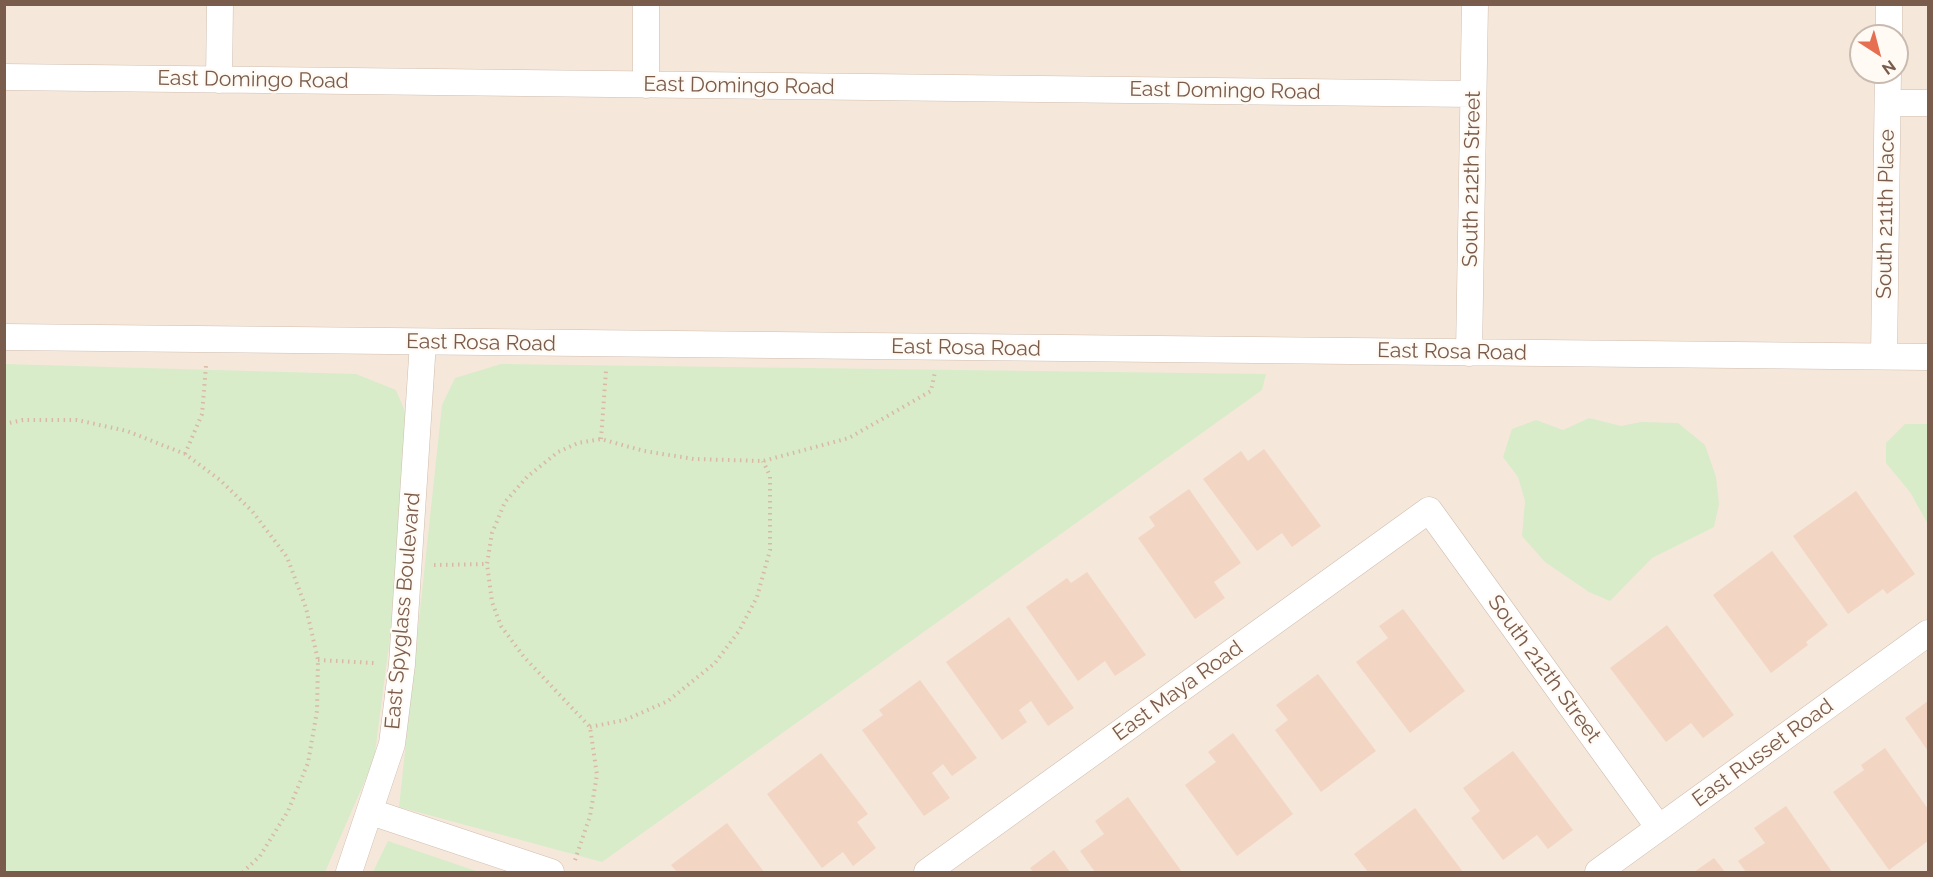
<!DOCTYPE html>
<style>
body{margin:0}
#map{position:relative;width:1933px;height:877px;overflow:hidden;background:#fdf6ec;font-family:Raleway,sans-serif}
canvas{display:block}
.frame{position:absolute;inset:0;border:6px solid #7a5c4d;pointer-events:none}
.north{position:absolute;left:1849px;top:24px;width:60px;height:60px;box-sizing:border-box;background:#fffaf3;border:2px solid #cabbb1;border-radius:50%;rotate:144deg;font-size:16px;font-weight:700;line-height:24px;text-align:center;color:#7a5c4d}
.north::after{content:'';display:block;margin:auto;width:21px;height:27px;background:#e76f51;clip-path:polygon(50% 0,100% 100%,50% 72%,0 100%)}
</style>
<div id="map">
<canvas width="1933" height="877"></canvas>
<div class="frame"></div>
<div class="north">N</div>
</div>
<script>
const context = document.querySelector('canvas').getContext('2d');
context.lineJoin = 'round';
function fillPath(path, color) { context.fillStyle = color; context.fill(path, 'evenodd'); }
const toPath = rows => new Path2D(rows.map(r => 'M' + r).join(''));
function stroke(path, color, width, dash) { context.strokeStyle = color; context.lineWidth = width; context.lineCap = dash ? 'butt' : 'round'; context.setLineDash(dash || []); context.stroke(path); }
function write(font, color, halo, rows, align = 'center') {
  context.font = font + ' Raleway,sans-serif'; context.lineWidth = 4.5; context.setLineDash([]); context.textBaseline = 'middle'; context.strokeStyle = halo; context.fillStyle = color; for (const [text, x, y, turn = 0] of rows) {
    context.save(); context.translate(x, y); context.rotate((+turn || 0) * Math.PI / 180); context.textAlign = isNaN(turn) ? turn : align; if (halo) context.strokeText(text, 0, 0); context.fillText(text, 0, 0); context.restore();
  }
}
fillPath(toPath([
 [5,5,1928,5,1928,872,5,872],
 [1861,36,1897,36,1897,72,1861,72]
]), '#f5e8da');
fillPath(toPath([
 [5,364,356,374,396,390,416,438,374,760,325,872,5,872],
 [501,364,1266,374,1262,390,602,862,399,807,442,405,455,378],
 [1589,418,1621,426,1641,422,1678,423,1705,445,1716,477,1719,504,1714,527,1652,558,1610,601,1589,592,1545,562,1522,536,1525,501,1518,477,1503,457,1512,429,1536,420,1563,430],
 [1905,424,1928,424,1928,524,1910,492,1886,463,1886,443],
 [388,841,479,872,373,872]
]), '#d8ecc9');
fillPath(toPath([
 [1264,449,1321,526,1292,547,1282,533,1257,551,1203,479,1241,451,1248,461],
 [1189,489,1241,563,1214,582,1225,598,1195,619,1138,538,1155,526,1149,517],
 [1856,491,1915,574,1887,594,1883,589,1848,614,1793,536],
 [1772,551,1828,625,1806,642,1808,645,1771,673,1713,595],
 [1087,572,1146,655,1115,676,1105,661,1078,681,1026,607,1067,578,1071,583],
 [1403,609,1465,691,1410,733,1356,662,1388,638,1379,626],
 [1009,617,1074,708,1048,726,1031,701,1019,710,1027,722,1002,740,946,662],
 [1667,625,1734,715,1703,738,1691,723,1666,742,1610,668],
 [1318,674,1376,751,1321,792,1275,730,1288,720,1276,705],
 [920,680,977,758,952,776,943,764,932,773,950,798,924,816,862,730,883,715,879,710],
 [1928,701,1928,751,1905,718],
 [1233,733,1293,814,1237,856,1185,785,1216,762,1208,752],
 [1885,748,1928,809,1928,841,1889,870,1833,792,1864,770,1861,765],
 [1513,751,1573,830,1548,849,1537,835,1503,860,1471,818,1480,811,1463,788],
 [821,753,868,814,857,822,876,848,853,866,843,852,822,868,767,794],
 [1128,797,1182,872,1095,872,1080,851,1104,834,1095,821],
 [1786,806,1832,872,1746,872,1738,861,1765,843,1754,828],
 [1415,808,1463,872,1368,872,1354,854],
 [727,823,764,872,677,872,671,865],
 [1054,850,1070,872,1033,872,1030,868],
 [1714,858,1725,872,1694,872]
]), '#f3d5c3');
const minor = toPath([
 [1889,36,1889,4],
 [4,77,1473,94],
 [219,80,220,4],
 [646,85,646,4],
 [1888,103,1928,103],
 [4,337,1928,357],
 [1469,353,1475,4],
 [1884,356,1888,72],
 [371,812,551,872],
 [349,872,392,744,402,664,423,342],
 [927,872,1429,510,1659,828],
 [1598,872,1928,633]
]);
stroke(minor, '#d1beb0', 27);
stroke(toPath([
 [4,424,23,420,77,420,127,431,185,454,220,480,252,511,287,557,306,608,318,660,317,711,308,763,288,811,260,856,243,872],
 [601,439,606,371],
 [185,454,202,414,206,366],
 [434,565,487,564],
 [318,660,374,663],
 [590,727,625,720,668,701,715,663,739,631,757,597,770,550,770,476,763,461],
 [575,860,590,816,597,775,590,727,524,657,501,626,492,602,487,564,492,533,505,502,527,477,558,452,578,443,601,439,644,451,694,459,763,461,849,438,931,391,935,372]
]), '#d9b8a5', 4, [1.5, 4.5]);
stroke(minor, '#fff', 26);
write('21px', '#7a5c4d', '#fffaf3', [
 ["East Domingo Road",253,80,1],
 ["East Domingo Road",739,86,1],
 ["East Domingo Road",1225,91,1],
 ["South 212th Street",1472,179,-89],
 ["South 211th Place",1886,214,-89],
 ["East Rosa Road",481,343,1],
 ["East Rosa Road",966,348,1],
 ["East Rosa Road",1452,352,1],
 ["East Spyglass Boulevard",403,611,-85],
 ["South 212th Street",1544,669,54],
 ["East Maya Road",1178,691,-36],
 ["East Russet Road",1763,753,-36]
]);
</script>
